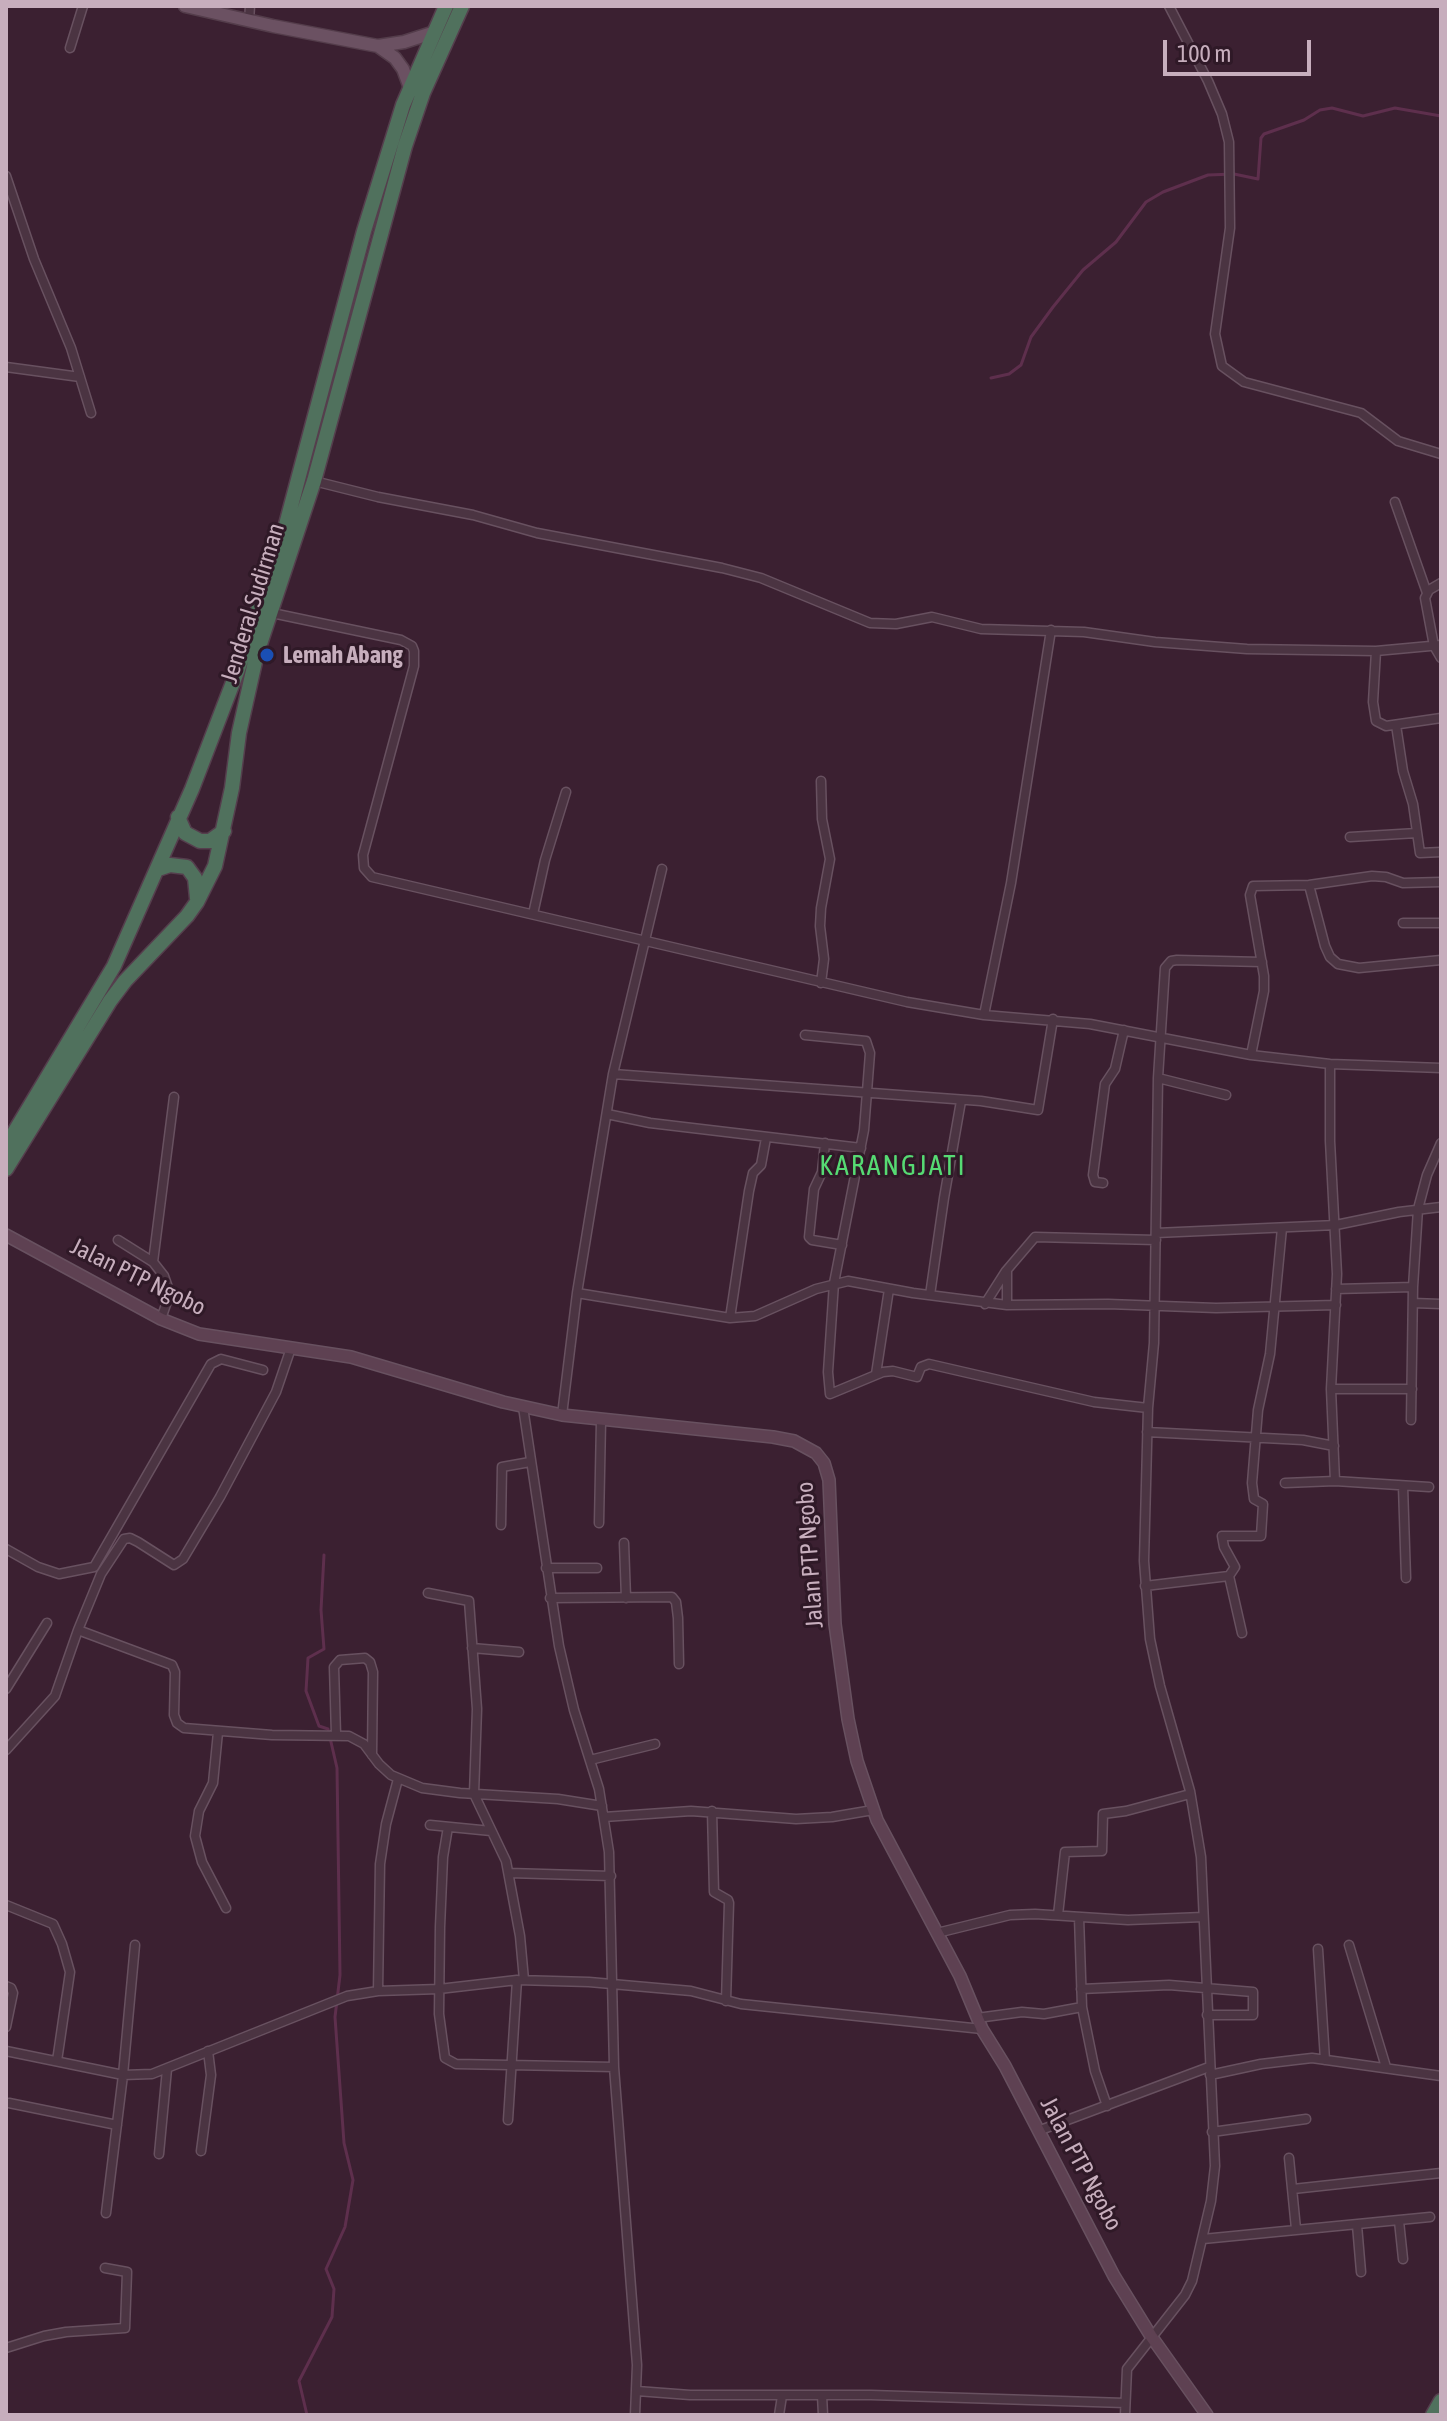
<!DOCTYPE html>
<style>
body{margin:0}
#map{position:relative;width:1447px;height:2421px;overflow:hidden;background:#3b2031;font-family:"Asap Condensed",sans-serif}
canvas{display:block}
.frame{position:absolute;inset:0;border:8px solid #c7aebd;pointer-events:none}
.scale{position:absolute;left:1163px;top:40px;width:148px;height:36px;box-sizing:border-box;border:4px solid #c7aebd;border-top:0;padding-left:10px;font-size:24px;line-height:28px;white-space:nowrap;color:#c7aebd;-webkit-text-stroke:6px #2f1927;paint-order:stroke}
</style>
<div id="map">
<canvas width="1447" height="2421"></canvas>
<div class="frame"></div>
<div class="scale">100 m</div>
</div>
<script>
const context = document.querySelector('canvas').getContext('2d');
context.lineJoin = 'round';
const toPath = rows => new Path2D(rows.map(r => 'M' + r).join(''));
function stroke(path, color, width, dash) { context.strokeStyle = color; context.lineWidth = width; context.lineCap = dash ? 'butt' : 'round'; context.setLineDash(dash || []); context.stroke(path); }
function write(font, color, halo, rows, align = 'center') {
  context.font = font + ' "Asap Condensed",sans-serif'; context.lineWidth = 6; context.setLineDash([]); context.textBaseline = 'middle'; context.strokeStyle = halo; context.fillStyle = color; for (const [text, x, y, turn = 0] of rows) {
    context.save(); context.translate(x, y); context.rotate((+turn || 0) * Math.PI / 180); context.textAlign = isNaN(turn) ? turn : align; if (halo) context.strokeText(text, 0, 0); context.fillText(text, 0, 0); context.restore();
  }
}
stroke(toPath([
 [991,378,1009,374,1021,365,1031,337,1053,307,1083,270,1116,242,1146,202,1163,192,1208,175,1234,174,1258,179,1261,138,1264,134,1304,120,1320,110,1332,108,1363,116,1395,108,1441,116],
 [307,2415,299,2381,332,2317,334,2289,326,2269,345,2227,353,2180,344,2143,335,2017,340,1975,337,1768,328,1729,319,1726,306,1691,308,1658,324,1649,321,1610,324,1555]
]), '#5e2f4d', 3);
const street = toPath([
 [1169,6,1208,81,1222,114,1229,142,1230,228,1215,334,1222,366,1244,382,1361,413,1398,441,1441,454],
 [249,21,250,6],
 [70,48,83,6],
 [6,176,34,259,71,348,91,413],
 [6,367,80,377],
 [314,481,378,497,473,515,537,533,722,568,761,578,870,623,896,624,932,617,981,629,1084,632,1155,642,1247,649,1376,651,1441,645],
 [1395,502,1427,593],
 [1441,583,1429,590,1425,598,1434,646,1441,658],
 [272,613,401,640,412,646,414,651,414,666,363,855,364,868,372,877,907,1002,984,1015,1090,1024,1251,1055,1330,1064,1441,1068],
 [1376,651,1373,702,1376,721,1386,726,1441,718],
 [1396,725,1403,771,1413,804,1420,853,1441,852],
 [1350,837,1417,833],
 [1309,885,1325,946,1330,957,1338,964,1359,968,1441,960],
 [533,914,545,860,566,792],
 [1403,923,1441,923],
 [821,983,824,959,820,926,821,908,830,859,822,819,821,781],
 [984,1015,1011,883,1051,630],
 [805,1035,866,1041,870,1053,864,1130,834,1283,828,1372,830,1394,883,1372,893,1371,917,1377,921,1367,929,1364,1094,1402,1148,1408],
 [1251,1055,1264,991,1264,976,1250,895,1253,886,1309,885,1372,876,1386,877,1403,883,1441,882],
 [1330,1064,1330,1141,1337,1274,1331,1389,1335,1481,1429,1487],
 [613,1074,981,1101,1038,1110,1053,1019],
 [1158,1078,1226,1095],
 [607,1114,650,1123,861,1148],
 [825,1143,822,1172,814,1189,809,1237,812,1240,842,1245],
 [1103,1183,1095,1182,1093,1175,1105,1084,1115,1069,1124,1030],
 [1156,1233,1336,1225,1399,1212,1441,1207],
 [118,1240,153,1262,164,1276,170,1293,161,1319],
 [153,1262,174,1097],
 [1007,1272,1007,1305],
 [1336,1289,1413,1287],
 [577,1293,730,1318,755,1316,816,1289,848,1281,913,1293,1007,1305,1108,1304,1216,1308,1336,1305],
 [930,1295,944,1198,961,1101],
 [1413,1303,1441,1304],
 [985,1304,1006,1271,1035,1237,1156,1240],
 [730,1318,749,1191,753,1173,761,1165,766,1138],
 [876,1374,889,1289],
 [1331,1389,1412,1389],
 [523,1407,559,1646,574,1710,599,1789,609,1852,614,2067,637,2365,635,2415],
 [562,1415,577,1293,613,1074,662,869],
 [1411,1420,1413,1287,1418,1209,1427,1175,1441,1143],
 [1147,1432,1303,1440,1334,1446],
 [1285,1483,1335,1481],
 [1403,1486,1406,1578],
 [599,1523,601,1421],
 [501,1525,502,1467,530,1462],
 [624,1543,626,1598],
 [6,1549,38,1567,59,1574,94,1567,211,1364,221,1359,263,1370],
 [546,1568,597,1568],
 [1229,1576,1242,1633],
 [1145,1586,1229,1576,1235,1567,1224,1547,1222,1536,1261,1536,1263,1504,1254,1499,1252,1483,1258,1410,1270,1354,1282,1228],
 [428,1593,469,1601,477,1709,474,1794,506,1861,520,1936,524,1980],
 [550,1598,672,1597,676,1602,678,1618,679,1664],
 [78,1630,101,1574,124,1539,130,1538,138,1542,174,1565,183,1559,220,1497,276,1392,291,1348],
 [472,1648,519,1652],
 [6,1689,47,1623],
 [218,1732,213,1783,199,1811,195,1836,202,1862,226,1908],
 [336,1735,334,1667,340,1660,365,1658,370,1662,373,1672,372,1755],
 [6,1750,55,1696,78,1630,172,1665,175,1672,174,1715,177,1723,184,1728,272,1735,349,1736,364,1744,379,1764,391,1775,422,1788,460,1793,558,1799,602,1806],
 [590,1760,655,1744],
 [712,1811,714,1892,728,1900,729,1903,726,2001],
 [604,1817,691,1811,796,1819,832,1817,873,1810],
 [430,1825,491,1831],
 [448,1827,443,1857,440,1927,439,2014,445,2058,456,2064,614,2067],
 [509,1873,611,1876],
 [6,1905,53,1924,62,1944,70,1972,57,2061],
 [1058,1915,1065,1852,1102,1851,1103,1814,1126,1811,1190,1794],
 [1079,1917,1082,2007,1095,2071,1107,2106],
 [937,1933,1010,1915,1035,1914,1128,1920,1203,1917],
 [1349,1945,1386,2067],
 [1318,1949,1325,2060],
 [6,1986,11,1988,13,1993,6,2027],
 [1081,1989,1169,1985,1253,1992,1253,2015,1207,2015],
 [378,1991,380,1864,386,1824,398,1779],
 [977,2018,1022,2012,1044,2014,1082,2007],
 [6,2051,123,2075,152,2074,347,1996,378,1991,439,1989,517,1980,589,1982,691,1991,741,2004,982,2029],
 [1210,2075,1261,2064,1312,2058,1441,2076],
 [9,2103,117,2125],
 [508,2120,517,1980],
 [1038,2131,1209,2067],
 [1212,2132,1306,2119],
 [201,2151,211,2075,208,2051],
 [159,2154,167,2069],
 [1289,2158,1296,2229],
 [1293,2189,1441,2173],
 [106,2213,123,2075,135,1945],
 [1399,2221,1403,2259],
 [1357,2225,1361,2272],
 [1203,2239,1430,2217],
 [6,2348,44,2336,66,2332,125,2328,127,2272,105,2268],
 [637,2391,690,2395,871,2395,1125,2403],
 [822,2395,823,2415],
 [779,2415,782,2396],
 [1125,2415,1127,2369,1185,2295,1192,2281,1211,2201,1215,2166,1201,1857,1190,1791,1160,1686,1150,1639,1144,1561,1148,1408,1154,1343,1158,1078,1165,968,1171,961,1177,960,1262,962]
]);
const secondary = toPath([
 [6,1235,161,1319,199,1334,351,1357,503,1402,562,1415,773,1437,794,1441,816,1453,824,1463,829,1480,835,1624,848,1719,857,1761,877,1820,960,1976,982,2029,1005,2066,1114,2276,1151,2336,1207,2415]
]);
const primary = toPath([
 [185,6,273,26,378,46,395,58,403,69,410,88],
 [378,46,404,42,432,33]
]);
const highway = toPath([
 [178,817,185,833,200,841,210,841,224,831],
 [158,869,170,865,187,867,195,878,197,898],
 [6,1146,114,966,192,789,237,672,283,536,364,231,403,105,446,6],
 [6,1169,110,1001,125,981,187,916,197,902,215,866,232,788,239,733,257,653,314,481,405,146,423,93,462,6],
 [1433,2415,1441,2401]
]);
stroke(street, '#685160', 11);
stroke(secondary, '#685160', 14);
stroke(primary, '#543d4b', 15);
stroke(highway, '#553e4d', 17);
stroke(street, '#4b3442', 8);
stroke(secondary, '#5e4152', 11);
stroke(primary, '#6b5162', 12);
stroke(highway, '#50715d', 14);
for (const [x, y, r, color] of [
 [267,655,8,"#1a4fb4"]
]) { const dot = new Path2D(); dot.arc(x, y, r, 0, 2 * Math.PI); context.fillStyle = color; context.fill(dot); stroke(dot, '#2f1927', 3); }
write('24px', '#c7aebd', '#2f1927', [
 ["Jenderal Sudirman",253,603,-73],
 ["Jalan PTP Ngobo",138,1277,26],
 ["Jalan PTP Ngobo",810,1555,-94],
 ["Jalan PTP Ngobo",1081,2164,62]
]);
write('bold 24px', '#c7aebd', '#2f1927', [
 ["Lemah Abang",283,655]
], 'left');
context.letterSpacing = '2px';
write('28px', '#56da73', '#2f1927', [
 ["KARANGJATI",893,1166]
]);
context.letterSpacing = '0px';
</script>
